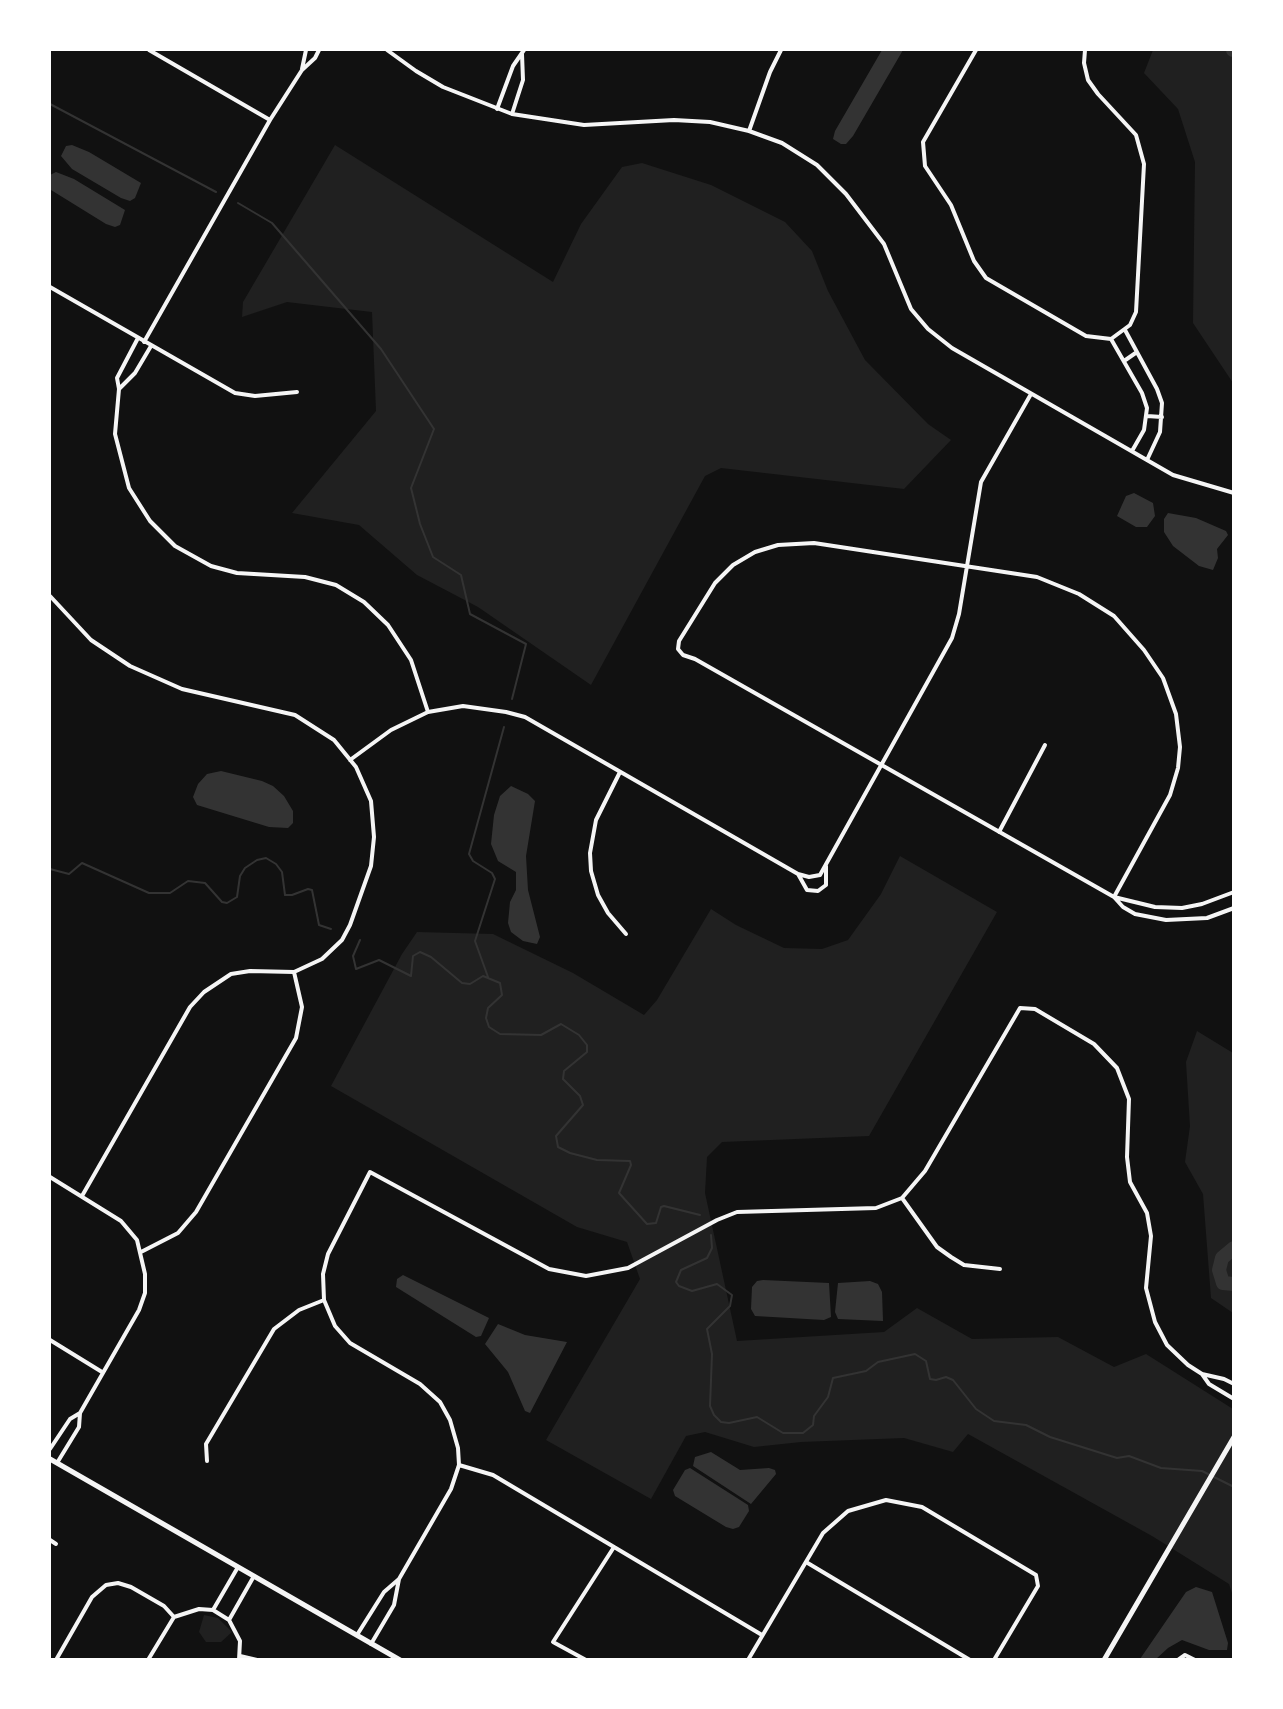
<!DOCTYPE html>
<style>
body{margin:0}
#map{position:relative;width:1283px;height:1709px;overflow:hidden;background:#111;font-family:"Exo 2",sans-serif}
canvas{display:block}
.frame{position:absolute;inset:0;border:51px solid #fff;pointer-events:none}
</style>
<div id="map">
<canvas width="1283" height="1709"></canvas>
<div class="frame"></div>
</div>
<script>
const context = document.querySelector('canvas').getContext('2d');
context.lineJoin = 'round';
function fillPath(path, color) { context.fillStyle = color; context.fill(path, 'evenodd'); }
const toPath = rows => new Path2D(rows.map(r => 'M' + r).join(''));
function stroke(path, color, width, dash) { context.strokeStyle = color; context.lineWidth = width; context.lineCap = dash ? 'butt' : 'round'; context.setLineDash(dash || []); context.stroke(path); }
fillPath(toPath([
 [1153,50,1233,50,1233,383,1193,323,1195,162,1178,109,1144,73],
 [335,145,553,282,581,224,622,167,642,163,711,185,785,222,812,251,828,291,865,360,928,424,951,440,904,489,721,468,705,476,591,685,478,607,417,575,359,525,292,513,376,411,372,312,287,302,242,317,243,302],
 [900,856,997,912,869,1136,722,1142,707,1157,705,1193,737,1341,884,1332,917,1308,972,1339,1058,1337,1114,1367,1146,1354,1233,1409,1233,1596,1229,1584,1152,1536,968,1434,953,1452,904,1438,801,1442,754,1447,705,1432,686,1436,651,1499,546,1440,640,1279,627,1242,577,1227,331,1086,402,954,417,932,493,934,573,973,644,1015,657,1000,711,909,736,925,784,948,822,949,848,940,881,894],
 [1197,1031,1233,1053,1233,1313,1211,1298,1203,1194,1185,1162,1190,1126,1186,1062],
 [204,1615,218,1618,232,1632,221,1642,206,1642,199,1632]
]), '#202020');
fillPath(toPath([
 [882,50,903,50,853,136,846,144,841,144,833,139,835,131],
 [72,145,89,152,141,183,135,198,130,201,121,198,72,169,61,156,66,146],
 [56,172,74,179,125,210,120,225,115,227,106,224,51,190,50,175],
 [1134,493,1153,503,1155,516,1147,527,1136,527,1117,516,1126,496],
 [1168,513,1196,518,1226,531,1228,535,1217,549,1218,558,1213,570,1199,566,1173,546,1164,532,1164,519],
 [221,771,262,781,273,786,284,796,293,811,293,823,288,828,269,827,197,805,193,797,198,784,207,774],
 [511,786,528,794,535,801,526,856,528,890,540,937,537,944,523,941,511,932,508,923,510,902,516,890,516,872,498,861,491,844,494,815,500,796],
 [403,1275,489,1318,481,1336,476,1337,396,1287,397,1279],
 [763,1280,829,1283,831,1317,824,1320,755,1316,751,1309,752,1287,757,1281],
 [870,1281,878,1284,882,1292,883,1321,838,1319,835,1312,838,1283],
 [498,1324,525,1335,567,1342,530,1413,525,1411,508,1372,485,1344],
 [711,1452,740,1470,769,1468,775,1470,776,1474,751,1504,693,1466,695,1457],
 [690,1468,748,1505,749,1511,739,1527,733,1529,726,1527,675,1496,673,1490,685,1470],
 [1196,1587,1212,1592,1228,1643,1227,1650,1209,1650,1182,1640,1168,1648,1156,1659,1140,1659,1186,1592]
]), '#333');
stroke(toPath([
 [50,104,216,192],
 [238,203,272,223,381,349,434,429,411,488,420,524,433,557,461,575,470,614,526,644,512,699],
 [50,869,69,874,82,863,149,893,170,893,188,881,205,883,222,902,227,903,237,897,240,876,245,868,257,860,266,858,276,864,282,872,285,895,292,895,308,889,312,890,319,925,331,929],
 [360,940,353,956,356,969,379,960,411,976,413,956,420,952,431,957,462,983,470,984,483,976,500,983,502,995,488,1008,486,1018,489,1027,500,1034,541,1035,561,1024,579,1035,587,1045,587,1052,564,1071,563,1079,580,1096,583,1105,556,1136,558,1147,570,1153,597,1160,630,1161,631,1165,619,1193,647,1224,656,1223,661,1207,664,1206,700,1215],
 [488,977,475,941,495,879,492,873,473,861,469,854,504,727],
 [711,1235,712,1248,707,1258,681,1270,676,1282,679,1286,692,1291,717,1284,732,1295,730,1306,707,1329,712,1354,710,1406,714,1415,721,1422,729,1423,757,1417,783,1433,803,1433,813,1425,814,1416,828,1397,833,1378,866,1371,878,1362,915,1354,926,1361,930,1379,936,1380,946,1377,953,1380,976,1409,994,1421,1026,1425,1050,1437,1117,1458,1129,1456,1161,1468,1202,1471,1234,1487]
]), '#333', 2);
stroke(toPath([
 [1233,50,1234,50],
 [1234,1248,1222,1258,1219,1270,1223,1283,1234,1284]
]), '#333', 14);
stroke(toPath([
 [149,50,270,120],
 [387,50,416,71,443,87,512,114,584,125,674,120,710,122,749,131,782,143,817,165,846,194,884,244,911,309,928,329,952,348,1173,475,1234,493],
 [976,50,923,142,925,166,951,205,974,261,986,278,1086,336,1111,339,1130,325,1136,312,1144,164,1136,135,1098,94,1088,80,1084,63,1085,50],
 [302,69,306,50],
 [497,109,513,66,524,50],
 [512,114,523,80,522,54],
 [749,131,770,72,781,50],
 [50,287,235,393,255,396,297,392],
 [1125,330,1157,389,1162,403,1160,432,1147,460],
 [138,338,117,378,119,389,115,434,129,488,150,521,175,546,211,566,237,573,305,577,336,585,364,602,388,625,411,660,428,712],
 [1111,339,1142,393,1147,408,1144,430,1132,451],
 [144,342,270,120,302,70,315,58,319,50],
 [1124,361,1137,352],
 [119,389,135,373,151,346],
 [1147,416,1162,417],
 [50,596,91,640,130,666,182,689,295,715,334,740,356,767,371,801,374,837,371,866,350,925,342,940,322,959,294,972],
 [350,760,391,730,428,712,463,706,506,712,525,717,798,874,809,877,820,875,952,638,959,614,981,482,1031,394],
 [620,772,596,820,590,853,591,871,598,895,608,913,626,934],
 [999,832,1045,745],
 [798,874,807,890,818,891,826,885,826,866],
 [1114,897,1170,795,1178,768,1180,747,1176,714,1163,678,1144,650,1114,616,1079,594,1037,577,814,543,778,545,755,552,733,565,715,583,679,641,678,649,683,655,695,659,1114,897,1155,907,1182,908,1202,904,1234,892],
 [1114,897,1123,907,1135,914,1166,920,1207,918,1234,908],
 [50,1177,121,1221,137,1240,145,1274,145,1293,139,1310,80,1413],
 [82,1196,190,1007,204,992,231,974,250,971,294,972],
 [902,1198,937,1247,951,1257,964,1265,1000,1269],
 [141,1252,178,1233,196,1212,296,1038,302,1007,294,972],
 [50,1340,102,1372],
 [1202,1374,1209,1384,1234,1399],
 [50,1449,70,1419,80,1413,79,1427,57,1463],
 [207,1461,206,1444,274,1329,299,1310,324,1300],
 [459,1465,493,1475,762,1635],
 [50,1540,56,1544],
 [806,1562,970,1660],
 [399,1579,451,1489,459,1465,458,1448,450,1420,440,1402,420,1384,350,1343,335,1326,324,1300,323,1274,328,1254,370,1172,549,1269,586,1276,628,1268,717,1220,737,1212,876,1208,902,1198,925,1171,1020,1008,1035,1009,1094,1044,1117,1068,1129,1099,1127,1157,1130,1182,1147,1213,1151,1236,1146,1288,1155,1322,1167,1345,1188,1365,1202,1374,1224,1379,1234,1384],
 [213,1610,238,1567],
 [229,1620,254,1576],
 [357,1635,384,1592,399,1579,394,1605,371,1644],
 [240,1656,257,1660],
 [56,1660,92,1597,106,1585,118,1583,131,1587,164,1606,174,1617],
 [148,1660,174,1617,199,1609,213,1610,229,1620,240,1641,239,1660],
 [586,1660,553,1642,614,1547],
 [748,1660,823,1533,848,1511,886,1500,922,1507,1036,1575,1038,1586,994,1660],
 [1178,1660,1185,1655,1195,1660]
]), '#f5f5f5', 4);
stroke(toPath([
 [50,1459,400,1660],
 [1104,1660,1234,1437]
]), '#f5f5f5', 5);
</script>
